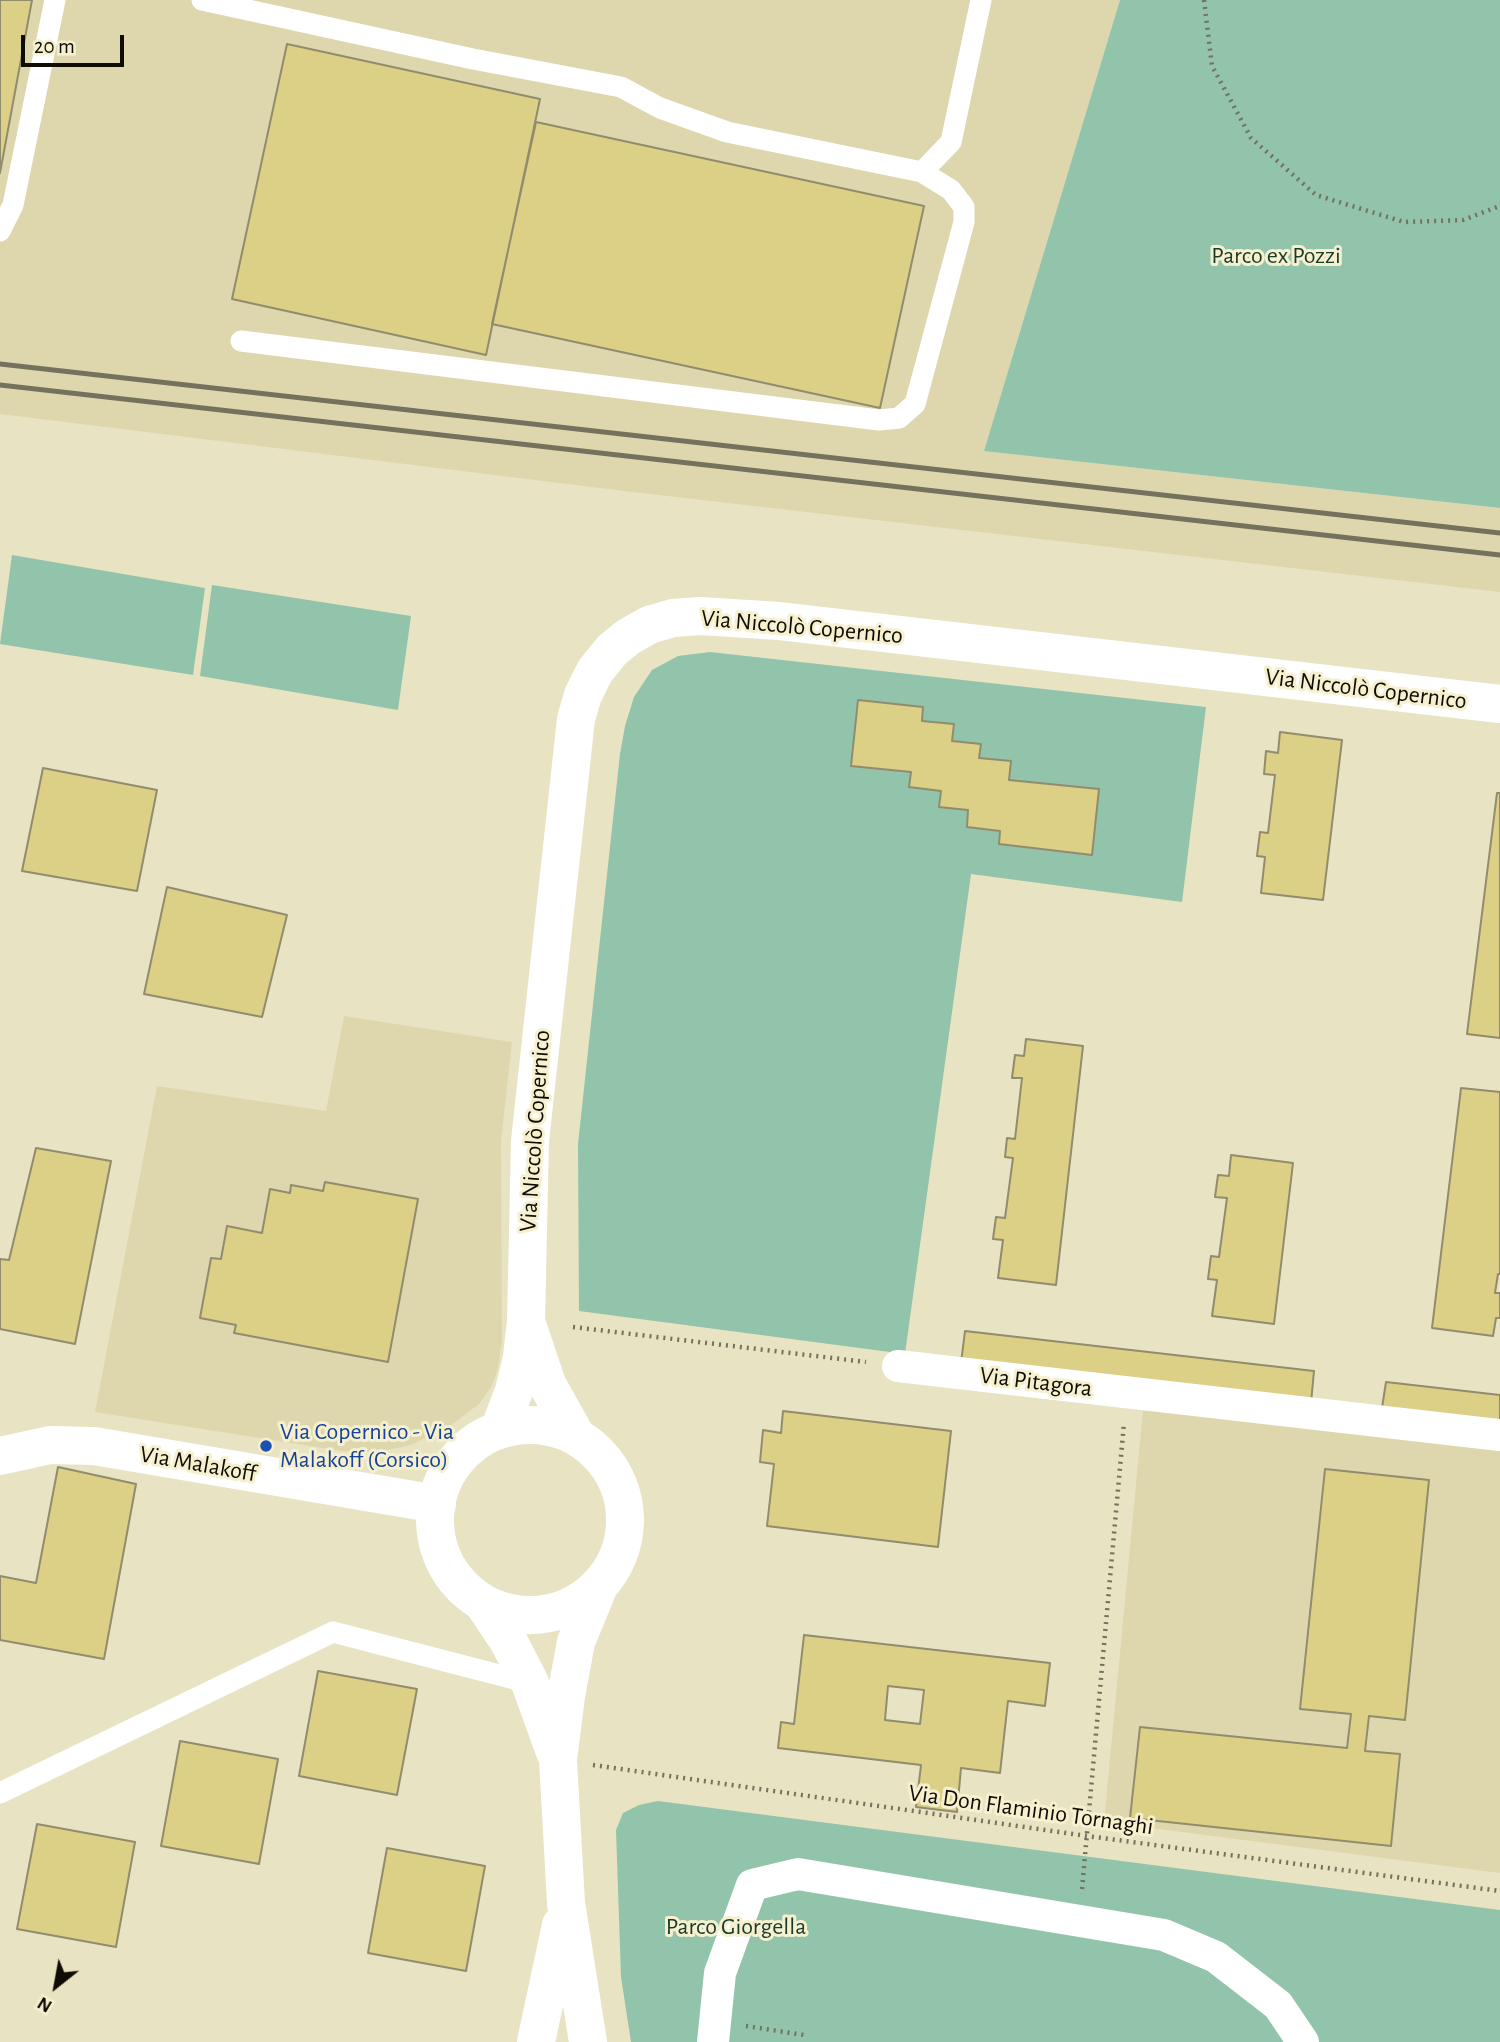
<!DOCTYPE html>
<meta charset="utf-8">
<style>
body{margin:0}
#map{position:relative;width:1500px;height:2042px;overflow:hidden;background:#e8e3c2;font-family:"Alegreya Sans",sans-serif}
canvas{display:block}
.north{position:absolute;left:21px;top:1951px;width:70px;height:70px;-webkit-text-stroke:5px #f6f0cf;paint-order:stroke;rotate:211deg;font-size:19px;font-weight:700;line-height:28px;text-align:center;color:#0e0c03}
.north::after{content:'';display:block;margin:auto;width:24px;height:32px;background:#0e0c03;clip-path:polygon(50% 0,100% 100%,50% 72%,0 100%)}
.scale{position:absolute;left:21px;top:35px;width:103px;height:32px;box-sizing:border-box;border:4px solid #0e0c03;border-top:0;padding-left:9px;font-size:21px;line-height:24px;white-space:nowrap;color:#0e0c03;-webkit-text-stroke:5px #f6f0cf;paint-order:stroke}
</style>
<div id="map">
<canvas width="1500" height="2042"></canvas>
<div class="north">N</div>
<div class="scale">20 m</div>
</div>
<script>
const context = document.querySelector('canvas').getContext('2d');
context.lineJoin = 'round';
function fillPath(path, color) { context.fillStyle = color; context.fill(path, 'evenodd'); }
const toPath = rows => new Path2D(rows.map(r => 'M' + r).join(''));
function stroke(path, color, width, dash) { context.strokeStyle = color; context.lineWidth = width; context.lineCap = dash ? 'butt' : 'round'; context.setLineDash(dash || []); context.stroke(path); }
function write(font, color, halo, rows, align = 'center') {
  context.font = font + ' "Alegreya Sans",sans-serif'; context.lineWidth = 6; context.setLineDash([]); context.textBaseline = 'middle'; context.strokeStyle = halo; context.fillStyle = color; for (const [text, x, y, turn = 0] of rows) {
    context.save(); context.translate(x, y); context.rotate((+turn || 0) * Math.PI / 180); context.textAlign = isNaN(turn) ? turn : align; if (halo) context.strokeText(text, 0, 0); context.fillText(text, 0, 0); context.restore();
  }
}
fillPath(toPath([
 [0,0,1120,0,984,451,1500,508,1500,592,624,491,0,414],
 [344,1016,512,1042,501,1141,502,1341,497,1372,491,1387,479,1404,450,1426,411,1445,378,1452,342,1451,95,1412,157,1086,326,1111],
 [1143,1410,1500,1449,1500,1873,1104,1822]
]), '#ded7ae');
fillPath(toPath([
 [1120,0,1500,0,1500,508,984,451],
 [12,555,205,588,193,675,0,644],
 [212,585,411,616,398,710,200,676],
 [710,652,1206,707,1182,902,971,874,905,1354,579,1311,578,1144,620,754,625,726,634,697,652,670,678,656],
 [658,1801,1500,1910,1500,2042,631,2042,621,1977,616,1830,623,1813,639,1805]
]), '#92c4ab');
const building = toPath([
 [0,0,32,0,0,173,0,0],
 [287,44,540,99,486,355,232,299,287,44],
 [536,122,924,206,880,408,492,324,536,122],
 [858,700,923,707,922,721,954,724,952,741,981,744,979,758,1011,761,1009,780,1099,789,1092,855,999,844,1000,831,967,827,968,810,939,807,941,791,909,787,911,772,851,766,858,700],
 [1280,732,1342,740,1323,900,1261,893,1265,857,1257,856,1260,832,1268,833,1275,775,1264,774,1266,751,1278,753,1280,732],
 [43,768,157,790,137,891,22,871,43,768],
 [1497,793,1500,793,1500,1038,1467,1034,1497,793],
 [167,887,287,915,262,1017,144,994,167,887],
 [1026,1039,1083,1046,1056,1285,998,1278,1003,1240,993,1239,996,1217,1005,1218,1013,1158,1005,1157,1007,1138,1015,1139,1022,1078,1012,1078,1015,1055,1024,1056,1026,1039],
 [1461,1088,1500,1092,1500,1274,1498,1274,1495,1293,1500,1293,1500,1318,1496,1318,1493,1336,1432,1328,1461,1088],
 [36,1148,111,1161,75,1344,0,1329,0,1259,9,1260,36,1148],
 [1231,1155,1293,1163,1274,1324,1212,1316,1217,1280,1208,1279,1211,1256,1219,1257,1227,1198,1215,1197,1218,1175,1229,1176,1231,1155],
 [325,1182,418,1199,388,1362,234,1333,236,1325,200,1318,211,1258,221,1259,227,1226,262,1233,270,1189,290,1193,291,1185,323,1191,325,1182],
 [965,1331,1314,1371,1311,1403,961,1363,965,1331],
 [1386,1382,1500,1395,1500,1422,1382,1408,1386,1382],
 [783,1411,951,1431,938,1547,767,1526,774,1464,760,1462,763,1430,781,1433,783,1411],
 [58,1467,136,1484,104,1659,0,1640,0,1576,36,1583,58,1467],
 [1325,1469,1429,1480,1405,1720,1369,1716,1365,1751,1400,1754,1391,1846,1130,1818,1140,1727,1347,1748,1351,1714,1300,1709,1325,1469],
 [804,1635,1050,1663,1045,1706,1008,1701,1000,1773,961,1768,957,1812,916,1807,921,1765,778,1748,781,1722,794,1724,804,1635],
 [888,1686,924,1690,920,1724,885,1720,888,1686],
 [318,1671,417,1689,397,1795,299,1776,318,1671],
 [180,1741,278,1759,259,1864,161,1846,180,1741],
 [37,1824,135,1842,116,1947,17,1929,37,1824],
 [387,1848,485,1866,466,1971,368,1953,387,1848]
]);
fillPath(building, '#dccf86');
stroke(building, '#918c6d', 2);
stroke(toPath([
 [1204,0,1212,66,1251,138,1316,195,1404,222,1463,220,1500,206],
 [573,1327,866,1362],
 [593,1765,1087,1836,1500,1891],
 [1082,1889,1124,1423],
 [746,2026,804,2035]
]), '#74715c', 4.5, [2, 5]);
stroke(toPath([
 [202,0,473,59,621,87,660,108,727,132,922,172,951,190,964,207,964,222,915,404,899,418,879,420,241,341],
 [922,172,951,142,981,0],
 [0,231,13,205,55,0],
 [0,1793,333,1632,530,1683]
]), '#fff', 21);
stroke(toPath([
 [898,1366,1500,1435],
 [713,2042,720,1973,752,1885,798,1874,1164,1935,1216,1957,1278,2005,1303,2042]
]), '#fff', 32);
stroke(toPath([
 [528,1327,547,1384,576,1436],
 '435 1520a95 95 0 1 1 190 0a95 95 0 1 1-190 0Z',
 [499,1430,514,1391,522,1357,526,1321,530,1141,576,719,583,695,595,671,612,650,628,637,649,625,673,618,700,616,780,621,1500,704],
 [0,1456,50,1445,94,1446,437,1504],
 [483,1603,509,1642,530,1683,555,1752],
 [536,2042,561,1925],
 [588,2042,566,1903,558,1760,566,1696,576,1642,599,1586]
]), '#fff', 38);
stroke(toPath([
 [0,364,1500,533],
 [0,385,1500,555]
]), '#74715d', 5);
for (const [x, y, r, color] of [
 [266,1446,7,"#1a4fb4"]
]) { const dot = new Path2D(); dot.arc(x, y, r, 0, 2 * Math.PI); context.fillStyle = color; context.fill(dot); stroke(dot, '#f6f0cf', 2.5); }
write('24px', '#183b2c', '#f6f0cf', [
 ["Parco ex Pozzi",1276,256],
 ["Parco Giorgella",736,1927]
]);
write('24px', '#0e0c03', '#f6f0cf', [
 ["Via Niccolò Copernico",802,627,5],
 ["Via Niccolò Copernico",1366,689,7],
 ["Via Niccolò Copernico",535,1131,-86],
 ["Via Pitagora",1036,1382,7],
 ["Via Malakoff",198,1464,10],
 ["Via Don Flaminio Tornaghi",1031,1810,8]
]);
write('24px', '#164399', '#f6f0cf', [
 ["Via Copernico - Via",280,1432],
 ["Malakoff (Corsico)",280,1460]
], 'left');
</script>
